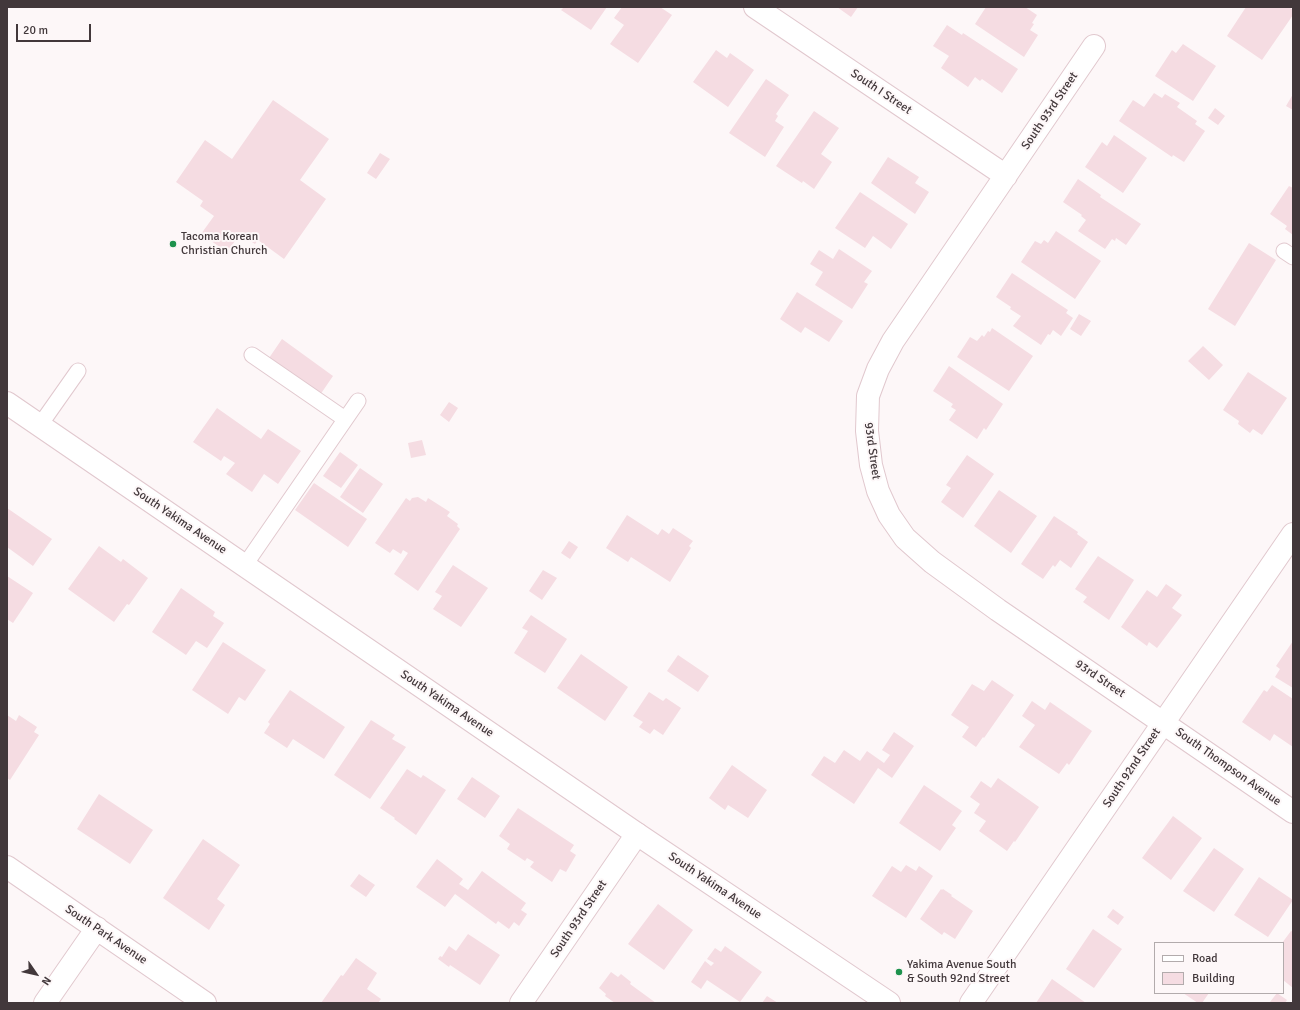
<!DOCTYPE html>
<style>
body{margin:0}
#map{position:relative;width:1300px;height:1010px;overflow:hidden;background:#fdf7f8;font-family:Signika,sans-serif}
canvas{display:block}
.frame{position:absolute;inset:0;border:8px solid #42383b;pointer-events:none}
.legend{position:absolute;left:1154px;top:942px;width:130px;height:52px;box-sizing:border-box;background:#fdf7f8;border:1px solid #b2abac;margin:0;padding:5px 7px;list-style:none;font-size:12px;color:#42383b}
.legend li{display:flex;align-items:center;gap:8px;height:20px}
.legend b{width:20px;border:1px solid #b2abac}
.north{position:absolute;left:16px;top:954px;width:40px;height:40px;-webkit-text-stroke:3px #fdf7f8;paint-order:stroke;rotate:124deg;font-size:11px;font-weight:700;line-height:16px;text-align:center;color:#42383b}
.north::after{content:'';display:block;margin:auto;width:14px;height:18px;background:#42383b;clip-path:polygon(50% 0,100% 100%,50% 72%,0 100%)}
.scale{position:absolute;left:16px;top:24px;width:75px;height:18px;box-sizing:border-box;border:2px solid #42383b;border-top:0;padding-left:5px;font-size:12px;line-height:14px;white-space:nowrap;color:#42383b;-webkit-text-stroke:3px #fdf7f8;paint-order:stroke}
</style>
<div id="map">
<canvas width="1300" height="1010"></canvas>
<div class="frame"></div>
<ul class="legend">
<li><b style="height:5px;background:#fff"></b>Road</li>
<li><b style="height:11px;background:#f5dce2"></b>Building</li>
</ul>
<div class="north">N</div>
<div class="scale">20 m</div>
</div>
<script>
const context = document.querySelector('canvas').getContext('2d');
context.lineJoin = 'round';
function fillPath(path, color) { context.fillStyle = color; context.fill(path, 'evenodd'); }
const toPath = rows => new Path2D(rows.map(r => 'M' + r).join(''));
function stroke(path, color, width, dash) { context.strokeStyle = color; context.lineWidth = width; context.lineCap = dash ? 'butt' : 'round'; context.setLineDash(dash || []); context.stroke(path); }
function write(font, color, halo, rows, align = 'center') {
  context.font = font + ' Signika,sans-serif'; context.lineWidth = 4; context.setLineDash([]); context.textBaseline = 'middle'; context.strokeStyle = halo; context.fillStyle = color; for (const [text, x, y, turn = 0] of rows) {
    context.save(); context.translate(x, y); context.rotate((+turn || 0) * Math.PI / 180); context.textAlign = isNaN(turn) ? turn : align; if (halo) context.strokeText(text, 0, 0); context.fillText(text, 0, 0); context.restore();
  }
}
fillPath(toPath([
 [564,7,607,7,591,30,561,10],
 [622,7,660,7,672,15,638,63,610,44,624,25,614,18],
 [837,7,858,7,851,17],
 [986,7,1025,7,1037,15,1032,23,1034,24,1030,30,1038,35,1024,57,975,24],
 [1246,7,1289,7,1293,10,1293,15,1262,60,1227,36],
 [947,25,962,35,963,33,1018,69,1002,93,982,79,980,81,975,77,968,87,941,68,949,56,933,46],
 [1183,44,1216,66,1193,101,1155,76,1172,50,1176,53],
 [716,50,727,58,730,53,754,70,728,107,693,82],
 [766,79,789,95,776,114,778,116,775,121,784,127,765,157,729,133],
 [1154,93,1162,98,1165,94,1180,103,1177,107,1197,121,1195,124,1205,131,1184,162,1173,155,1172,157,1119,121,1133,100,1144,107],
 [1293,94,1293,110,1286,106],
 [273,100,329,139,300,180,326,199,284,259,258,240,255,244,240,234,227,252,201,234,214,216,200,206,203,201,176,182,205,140,232,159],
 [1215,108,1225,116,1218,125,1208,118],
 [814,111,839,128,821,154,832,162,814,189,803,181,802,183,776,166],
 [1114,135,1147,158,1123,193,1085,167,1102,142,1107,146],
 [380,153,390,159,376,179,367,173],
 [888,157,919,177,915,183,929,192,915,214,871,183],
 [1078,179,1101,195,1100,197,1141,224,1126,245,1116,238,1115,241,1112,239,1105,249,1078,231,1086,220,1081,216,1082,215,1063,202],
 [1289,186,1293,188,1293,235,1285,229,1287,226,1270,214],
 [860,192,908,224,891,249,873,236,865,248,835,228],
 [1056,231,1101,261,1075,299,1021,262,1035,241,1041,244,1044,240,1048,243],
 [1249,243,1276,260,1235,326,1208,309],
 [839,249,872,271,864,282,868,284,852,309,815,285,823,272,810,264,819,250,833,259],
 [1012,273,1068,310,1066,313,1073,318,1061,336,1053,330,1050,335,1048,334,1041,345,1013,326,1021,316,1010,309,1011,307,996,297],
 [797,292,843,321,829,342,805,327,801,333,780,319],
 [1079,314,1091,321,1081,336,1070,329],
 [992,328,1033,356,1009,391,957,357,970,337,977,341,982,335,984,337,988,331,990,332],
 [282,339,333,376,320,395,269,358],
 [1203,346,1223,365,1209,380,1188,361],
 [949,366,1003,404,986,430,984,428,977,439,949,420,956,410,951,407,953,404,933,391],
 [1248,372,1287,398,1262,435,1253,429,1250,433,1238,424,1239,421,1223,410],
 [449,402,458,408,449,422,440,415],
 [217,408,261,439,268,429,301,451,278,484,264,474,252,492,226,474,235,463,224,456,221,461,193,442],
 [422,440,426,455,411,458,408,443],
 [340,452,358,465,341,488,323,476],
 [967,455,994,474,963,518,941,502,951,488,946,485],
 [360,468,383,484,363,513,340,497],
 [314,483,367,519,348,547,295,510],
 [999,490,1037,516,1011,553,974,526],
 [418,497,426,502,428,498,450,512,447,516,458,524,457,526,460,529,418,591,394,574,408,553,403,550,401,554,393,549,390,553,375,543,406,498,410,501,412,498],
 [7,508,52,539,33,566,7,547],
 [627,515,658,535,662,529,669,534,673,528,693,541,689,546,691,548,670,582,631,557,628,562,606,548],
 [1054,516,1078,532,1077,534,1088,542,1071,568,1060,560,1055,567,1053,565,1043,579,1021,564],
 [569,541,578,547,570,559,561,553],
 [99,546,121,562,123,559,148,578,129,605,127,604,114,622,68,589],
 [1098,556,1134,580,1109,620,1083,602,1087,597,1075,589],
 [453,565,488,588,461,627,433,609,442,596,435,592],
 [543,570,557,578,542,600,529,591],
 [7,576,33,593,13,623,7,619],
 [1166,584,1182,595,1172,608,1182,615,1157,648,1149,642,1147,646,1121,627,1147,590,1157,597],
 [181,588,215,612,213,616,224,623,207,648,196,641,186,655,152,632],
 [531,615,567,639,545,673,514,653,528,631,522,628],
 [1293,641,1293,688,1275,677,1280,669,1276,666],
 [223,642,266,670,245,701,239,697,228,714,192,690],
 [581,654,628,687,605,721,557,688],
 [678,655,709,676,698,692,667,671],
 [992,680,1014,695,984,738,983,737,976,747,962,737,969,727,951,715,972,684,984,691],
 [1272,685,1293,699,1293,747,1274,734,1270,741,1242,722,1264,690,1267,692],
 [290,690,345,727,324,759,293,739,287,748,264,733,270,724,268,722],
 [649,692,663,701,666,698,681,708,663,735,654,729,650,734,639,727,643,722,633,716],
 [1032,701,1045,710,1050,702,1092,731,1069,765,1067,763,1059,774,1019,747,1035,725,1022,716],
 [7,715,16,721,19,715,37,727,34,732,39,735,10,780,7,778],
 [371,720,395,735,392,739,406,747,370,799,334,775],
 [894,732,914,746,892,778,878,768,854,804,811,775,824,756,835,763,844,750,860,761,867,751,884,763,890,755,882,750],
 [732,765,767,790,748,818,728,805,725,810,709,798],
 [407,769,421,778,423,775,446,790,416,835,394,819,395,818,380,808],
 [472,777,500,796,485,818,457,799],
 [998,778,1039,807,1015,842,1014,841,1007,851,979,831,986,821,974,813,980,804,970,797,981,781,991,788],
 [924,785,962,811,952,825,956,828,940,851,899,823],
 [99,794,153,830,130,864,77,829],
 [518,808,574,845,570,851,576,855,566,872,560,869,552,882,530,867,534,862,527,858,525,861,507,849,510,844,499,836],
 [1173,816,1202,838,1171,880,1142,858],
 [203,839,240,865,217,899,225,905,209,930,163,898],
 [1214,848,1244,869,1214,912,1183,891],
 [437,859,463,879,459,884,468,890,482,871,526,903,521,910,527,914,519,926,514,922,509,929,498,921,496,924,455,894,445,907,416,887],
 [906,865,916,871,919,866,933,876,906,918,872,896,892,866,901,872],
 [359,874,375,885,366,897,350,886],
 [1259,877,1293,900,1268,937,1234,915],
 [941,889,942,890,943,889,952,895,951,896,973,911,955,939,944,932,942,935,920,919],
 [658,904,693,930,664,970,628,944],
 [1113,909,1124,917,1118,925,1107,917],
 [1093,929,1122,949,1094,988,1066,969],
 [1291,931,1293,932,1293,988,1283,980,1282,943],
 [468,934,500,955,480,985,450,965,449,967,438,959,440,956,442,957,449,946,456,951],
 [725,946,762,972,740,1002,707,980,701,989,691,982,705,961,711,966,714,963,707,959,715,948,721,952],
 [356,958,377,973,367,989,381,999,378,1003,321,1003,341,975,343,976],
 [611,972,618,977,621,974,631,982,630,984,656,1003,615,1003,605,996,606,994,599,988],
 [1052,979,1086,1003,1036,1003],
 [1183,993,1209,993,1202,1003,1198,1003],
 [1277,993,1287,1000,1285,1003,1272,1003,1270,1002],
 [767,996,778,1003,762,1003]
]), '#f5dce2');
const lane = toPath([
 [1284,251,1293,257],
 [252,355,345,419],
 [40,425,78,371],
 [245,565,358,401]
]);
const street = toPath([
 [755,7,1006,176],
 [1094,46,893,341,878,369,868,396,867,431,871,465,878,491,889,515,905,538,932,562,998,610,1293,812],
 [7,867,205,1003],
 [45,1003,97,928],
 [521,1003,637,834],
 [971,1003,1293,534]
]);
const secondary = toPath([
 [7,403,637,834,889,1003]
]);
stroke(lane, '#e1c8ce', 17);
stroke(street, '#e1c8ce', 24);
stroke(secondary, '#e1c8ce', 24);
stroke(lane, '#fff', 15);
stroke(street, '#fff', 22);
stroke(secondary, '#fff', 22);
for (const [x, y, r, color] of [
 [173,244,4,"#1d924d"],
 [899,972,4,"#1d924d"]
]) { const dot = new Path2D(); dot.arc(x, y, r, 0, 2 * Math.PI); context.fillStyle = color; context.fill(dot); stroke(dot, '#fdf7f8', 1.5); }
write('12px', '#42383b', '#fdf7f8', [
 ["South I Street",881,92,34],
 ["South 93rd Street",1050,111,-56],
 ["93rd Street",872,451,82],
 ["South Yakima Avenue",180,521,34],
 ["93rd Street",1100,679,34],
 ["South Yakima Avenue",447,704,34],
 ["South Thompson Avenue",1228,767,35],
 ["South 92nd Street",1132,768,-56],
 ["South Yakima Avenue",715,886,34],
 ["South 93rd Street",579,919,-56],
 ["South Park Avenue",106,935,34]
]);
write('12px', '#42383b', '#fdf7f8', [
 ["Tacoma Korean",181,237],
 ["Christian Church",181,251],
 ["Yakima Avenue South",907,965],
 ["& South 92nd Street",907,979]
], 'left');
</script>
